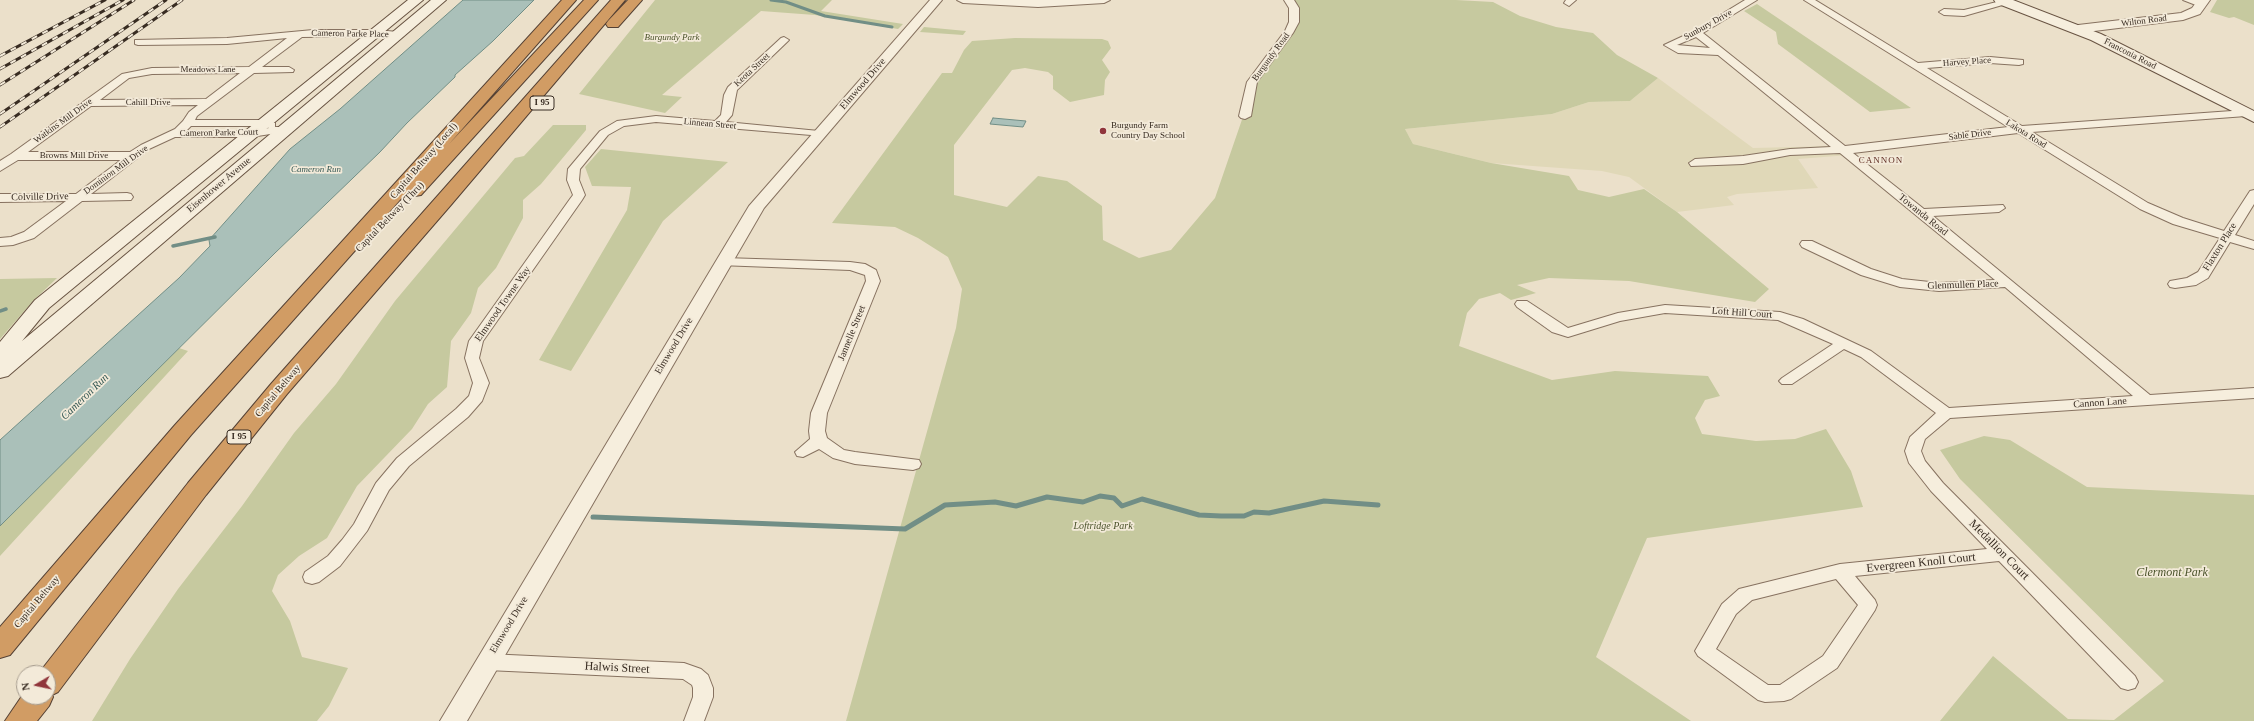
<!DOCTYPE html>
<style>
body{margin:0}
#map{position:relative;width:2254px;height:721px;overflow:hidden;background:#ebe0ca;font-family:"Times New Roman",serif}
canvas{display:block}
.north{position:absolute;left:16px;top:665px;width:40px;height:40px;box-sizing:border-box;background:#f3ead9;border:1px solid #a89e90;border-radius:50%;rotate:261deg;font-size:11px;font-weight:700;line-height:16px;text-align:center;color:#382c22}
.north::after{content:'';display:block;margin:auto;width:14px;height:18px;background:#90353b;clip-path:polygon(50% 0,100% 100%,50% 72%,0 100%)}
</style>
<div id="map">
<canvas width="2254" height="721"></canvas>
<div class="north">N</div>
</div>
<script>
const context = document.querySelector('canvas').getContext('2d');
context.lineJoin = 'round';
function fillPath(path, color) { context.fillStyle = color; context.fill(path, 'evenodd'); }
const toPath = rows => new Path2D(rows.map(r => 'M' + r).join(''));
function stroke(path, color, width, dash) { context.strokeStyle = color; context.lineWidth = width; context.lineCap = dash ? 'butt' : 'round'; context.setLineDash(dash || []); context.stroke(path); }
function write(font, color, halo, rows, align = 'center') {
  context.font = font + ' "Times New Roman",serif'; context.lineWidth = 3.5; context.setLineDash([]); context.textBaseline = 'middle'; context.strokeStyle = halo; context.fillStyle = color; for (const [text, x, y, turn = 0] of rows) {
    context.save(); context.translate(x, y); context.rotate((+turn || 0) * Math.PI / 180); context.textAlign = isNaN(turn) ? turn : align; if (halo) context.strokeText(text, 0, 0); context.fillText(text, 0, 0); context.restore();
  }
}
fillPath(toPath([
 [1658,78,1753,148,1837,146,1849,155,1798,159,1818,188,1737,194,1727,197,1734,205,1677,212,1629,177,1602,171,1491,163,1413,144,1405,129,1552,114,1589,102,1630,101]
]), '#e0d8b8');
fillPath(toPath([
 [655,0,832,0,821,11,903,24,898,29,815,15,761,11,662,95,682,97,665,113,579,94],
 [1294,0,1456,0,1493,2,1520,16,1556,27,1593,33,1617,55,1658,78,1630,101,1589,102,1552,114,1405,129,1413,144,1491,163,1569,176,1578,190,1609,197,1644,189,1677,212,1769,289,1755,302,1629,281,1549,278,1517,285,1536,293,1511,300,1500,293,1479,299,1467,313,1459,346,1552,380,1615,371,1708,376,1720,396,1705,400,1695,418,1702,434,1756,441,1795,439,1826,429,1851,471,1863,507,1647,538,1596,657,1691,721,846,721,956,328,962,289,948,257,918,238,895,227,832,223,942,73,952,73,964,50,972,41,1015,38,1102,39,1108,41,1111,48,1102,60,1110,72,1105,80,1104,95,1070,102,1053,89,1053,76,1048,72,1025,68,1012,70,954,145,954,195,1007,207,1038,176,1067,181,1102,206,1103,240,1139,258,1171,250,1215,198,1257,76,1294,22],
 [2217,0,2254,0,2254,25,2234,17,2229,18,2210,12],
 [1757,4,1911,108,1870,112,1778,44,1776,32,1744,11],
 [924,27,966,31,963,35,920,32],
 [553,125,586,125,586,130,541,184,523,200,523,218,509,244,496,268,478,288,471,313,451,341,447,387,428,404,412,429,357,486,327,538,299,556,278,575,272,591,290,621,302,657,348,668,329,706,317,721,92,721,130,659,178,589,242,506,294,433,336,384,395,301,515,158,524,156],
 [601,149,728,162,663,221,571,371,539,360,627,210,631,187,592,186,585,167],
 [57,278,33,301,0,339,0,279],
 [179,348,188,351,0,556,0,526],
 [1984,436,2010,440,2087,487,2254,495,2254,721,1940,721,1993,656,2068,719,2114,720,2164,681,1960,479,1940,450]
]), '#c6c99f');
const water = toPath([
 [463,0,534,0,493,41,455,75,455,77,407,123,380,152,275,253,0,526,0,440,179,278,210,246,209,240,290,149,340,109,463,0],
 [993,118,1026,121,1023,127,990,124,993,118]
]);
fillPath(water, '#aac0b9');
stroke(water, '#718e86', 1);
stroke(toPath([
 [771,0,786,2,825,16,892,27]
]), '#718e86', 3);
stroke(toPath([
 [173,246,215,237],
 [0,311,6,309]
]), '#718e86', 3.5);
stroke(toPath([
 [593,517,905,529,945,505,995,502,1016,506,1047,497,1083,502,1100,496,1114,498,1122,506,1142,499,1199,515,1221,516,1244,516,1254,512,1269,513,1324,501,1378,505]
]), '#718e86', 5);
const minor = toPath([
 [1284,0,1294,0,1299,8,1299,22,1293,33,1257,82,1251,116,1245,119,1241,118,1239,116,1247,82,1285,31,1289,22,1289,8,1284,0],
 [1566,0,1576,0,1569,6,1564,3,1566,0],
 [1745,0,1757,0,1703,33,1845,146,2008,127,1804,0,1815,0,1918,63,1990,57,2023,60,2023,64,2019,65,1990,63,1927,68,2022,126,2246,110,2252,113,2246,116,2032,132,2148,203,2183,218,2224,231,2250,191,2254,190,2254,204,2235,235,2254,241,2254,249,2230,242,2208,278,2196,285,2175,288,2170,287,2168,284,2170,281,2187,278,2198,272,2220,238,2173,224,2140,209,2018,133,1853,153,1924,209,2003,205,2005,208,1999,212,1933,216,2150,395,2254,388,2254,398,1950,418,1925,439,1921,451,1925,461,1943,483,2135,676,2138,682,2135,688,2128,690,2121,688,1999,561,1855,576,1875,600,1877,605,1875,610,1837,668,1791,699,1784,701,1765,702,1758,700,1698,656,1695,651,1722,604,1739,589,1840,564,1987,549,1931,491,1909,463,1905,451,1910,437,1936,413,1861,357,1844,349,1792,384,1782,384,1779,381,1782,378,1833,344,1778,320,1665,313,1620,321,1568,337,1552,332,1517,307,1515,304,1517,301,1527,301,1568,328,1618,313,1665,305,1780,312,1803,319,1871,351,1949,408,2133,396,2005,287,1939,291,1900,287,1861,275,1802,247,1800,244,1802,241,1812,241,1871,269,1902,279,1939,283,1995,280,1840,153,1790,155,1743,164,1691,166,1689,163,1695,159,1743,156,1790,149,1831,147,1718,55,1678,53,1664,45,1694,31,1745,0],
 [1696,37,1710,48,1677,45,1696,37],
 [1836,579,1858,605,1823,656,1780,685,1768,685,1716,649,1736,614,1752,600,1836,579],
 [2005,0,2013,2,1964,16,1944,15,1939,12,1944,9,1964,10,2005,0],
 [2183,0,2198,0,2206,4,2201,7,2183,0],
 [313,30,376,30,398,32,403,35,398,38,376,36,302,37,262,67,289,67,294,70,293,72,254,73,197,116,195,120,265,120,275,123,275,127,290,127,292,129,290,131,251,137,175,137,149,149,91,194,127,193,131,194,133,197,131,200,82,201,34,238,13,245,0,246,0,238,11,237,24,232,66,201,0,202,0,194,76,194,121,160,18,160,0,171,0,161,11,154,122,74,152,68,249,67,287,38,227,44,138,45,135,44,135,40,227,38,313,30],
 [240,73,206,99,100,100,129,78,152,74,240,73],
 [198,105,189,112,183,121,175,129,141,145,130,152,28,152,91,106,198,105],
 [191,126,264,126,269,128,251,131,186,131,191,126],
 [784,37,789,40,787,42,737,90,732,115,726,122,819,131,825,134,823,136,656,122,624,126,608,135,580,169,579,180,585,195,582,200,483,341,479,358,489,383,482,401,468,417,409,466,389,490,367,531,340,566,319,582,312,584,305,582,303,577,305,572,328,556,342,540,354,524,376,483,397,458,456,409,469,396,473,383,465,358,469,341,570,199,573,195,567,180,568,169,600,131,617,121,656,116,715,121,721,115,724,95,728,87,781,38,784,37],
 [724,258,850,262,865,264,876,270,880,281,827,413,825,431,827,438,844,450,855,452,919,460,921,464,919,468,913,470,855,464,833,458,819,449,803,457,797,456,795,452,810,439,809,431,811,413,866,281,865,275,850,270,719,265,717,262,724,258],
 [487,654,684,663,701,669,708,675,713,688,713,697,704,721,684,721,693,697,693,688,692,685,683,679,487,670,480,668,477,662,480,656,487,654]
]);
const tertiary = toPath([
 [930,0,942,0,764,208,467,721,440,721,749,206,930,0],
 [957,0,1110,0,1104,3,1038,7,963,3,957,0],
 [2198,0,2210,0,2200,14,2183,20,2078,33,2072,29,2078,25,2181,13,2192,8,2198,0]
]);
const secondary = toPath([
 [408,0,423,0,49,308,22,341,431,0,446,0,8,376,0,378,0,342,35,300,408,0],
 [1994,0,2013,0,2101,34,2254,111,2254,122,2091,40,1996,3,1994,0]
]);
const motorway = toPath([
 [562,0,576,0,449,144,584,0,598,0,421,195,415,196,409,195,407,192,191,435,10,655,0,658,0,627,175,425,562,0],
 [611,0,625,0,450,206,287,394,206,495,58,692,52,695,53,697,49,706,37,721,5,721,24,693,24,697,48,697,48,673,39,673,188,483,271,384,611,0],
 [628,0,642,0,618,27,608,27,606,24,608,21,628,0]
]);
stroke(minor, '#877260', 2);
stroke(tertiary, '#877260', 2);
stroke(secondary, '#695443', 2);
stroke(motorway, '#554134', 2);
fillPath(minor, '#f6eedd');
fillPath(tertiary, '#f6eedd');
fillPath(secondary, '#f6eedd');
fillPath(motorway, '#d19c64');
const rail = toPath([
 [0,56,105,0],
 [0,69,123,0],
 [0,85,134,0],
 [0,114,166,0],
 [0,127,182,0]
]);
stroke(rail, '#382c22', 3);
stroke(rail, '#f3ead9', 2, [6]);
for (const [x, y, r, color] of [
 [1103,131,4,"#90353b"]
]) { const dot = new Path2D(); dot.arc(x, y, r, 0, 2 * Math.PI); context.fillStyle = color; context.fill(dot); stroke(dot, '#f3ead9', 1.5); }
write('9px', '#382c22', '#f3ead9', [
 ["Wilton Road",2144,21,-7],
 ["Sunbury Drive",1708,25,-29],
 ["Cameron Parke Place",350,34,1],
 ["Franconia Road",2130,54,27],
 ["Burgundy Road",1271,57,-54],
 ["Harvey Place",1967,62,-4],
 ["Meadows Lane",208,70],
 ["Keota Street",752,70,-43],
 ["Cahill Drive",148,103],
 ["Watkins Mill Drive",63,121,-36],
 ["Linnean Street",710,124,5],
 ["Cameron Parke Court",219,133,-1],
 ["Lakota Road",2026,134,32],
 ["Sable Drive",1970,135,-7],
 ["Browns Mill Drive",74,156],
 ["Dominion Mill Drive",116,170,-36]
]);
write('italic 9px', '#4b532b', '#f3ead9', [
 ["Burgundy Park",672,38]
]);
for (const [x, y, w] of [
 [542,103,24],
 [239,437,24]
]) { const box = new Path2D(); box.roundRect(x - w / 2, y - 7, w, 14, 3); context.fillStyle = '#f3ead9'; context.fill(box); stroke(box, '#382c22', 1); }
write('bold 9px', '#382c22', null, [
 ["I 95",542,103],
 ["I 95",239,437]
]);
write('9px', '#382c22', '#f3ead9', [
 ["Burgundy Farm",1111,126],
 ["Country Day School",1111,136]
], 'left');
context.letterSpacing = '1px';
write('9px', '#612f25', '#f3ead9', [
 ["CANNON",1881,161]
]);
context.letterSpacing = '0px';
write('italic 9px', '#335753', '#f3ead9', [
 ["Cameron Run",316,170]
]);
write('10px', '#382c22', '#f3ead9', [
 ["Elmwood Drive",863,84,-49],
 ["Capital Beltway (Local)",424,161,-49],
 ["Eisenhower Avenue",219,185,-40],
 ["Colville Drive",40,197,-1],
 ["Towanda Road",1923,215,39],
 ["Capital Beltway (Thru)",390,217,-46],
 ["Flaxton Place",2220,247,-58],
 ["Glenmullen Place",1963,285,-2],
 ["Elmwood Towne Way",503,304,-55],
 ["Loft Hill Court",1742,313,4],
 ["Jannelle Street",852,333,-68],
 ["Elmwood Drive",674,346,-59],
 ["Capital Beltway",278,391,-50],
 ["Cannon Lane",2100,403,-4],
 ["Capital Beltway",37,602,-50],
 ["Elmwood Drive",509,625,-59]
]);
write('italic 10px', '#4b532b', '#f3ead9', [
 ["Loftridge Park",1103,526]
]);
write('italic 11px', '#335753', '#f3ead9', [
 ["Cameron Run",85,397,-44]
]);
write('12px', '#382c22', '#f3ead9', [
 ["Medallion Court",1999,550,45],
 ["Evergreen Knoll Court",1921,563,-6],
 ["Halwis Street",617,668,3]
]);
write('italic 12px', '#4b532b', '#f3ead9', [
 ["Clermont Park",2172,573]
]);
</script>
